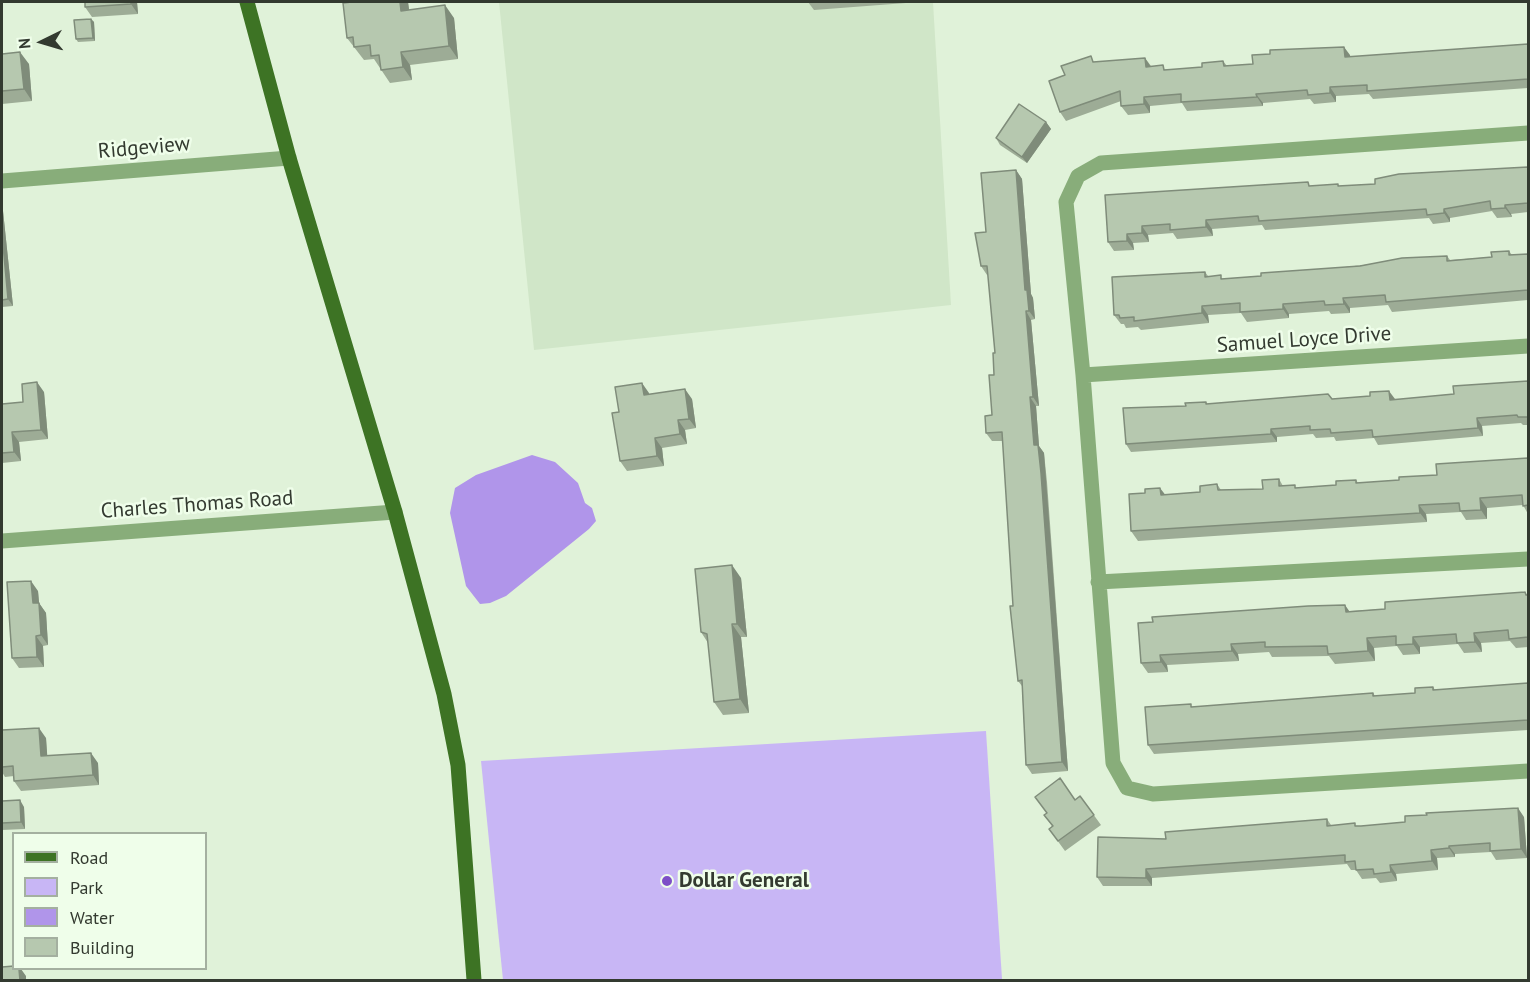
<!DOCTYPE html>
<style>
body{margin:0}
#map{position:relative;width:1530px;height:982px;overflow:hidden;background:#e0f2d9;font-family:"PT Sans",sans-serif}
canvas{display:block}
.frame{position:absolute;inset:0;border:3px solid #333a30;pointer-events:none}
.legend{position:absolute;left:12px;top:832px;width:195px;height:138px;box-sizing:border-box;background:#effeea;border:2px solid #a4b0a0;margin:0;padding:8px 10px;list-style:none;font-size:18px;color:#333a30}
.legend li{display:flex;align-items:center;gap:12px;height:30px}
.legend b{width:30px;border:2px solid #a4b0a0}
.north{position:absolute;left:12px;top:12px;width:60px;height:60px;-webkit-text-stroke:4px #effeea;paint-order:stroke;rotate:265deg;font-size:16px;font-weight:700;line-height:24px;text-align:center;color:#333a30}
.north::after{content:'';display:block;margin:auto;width:21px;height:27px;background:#333a30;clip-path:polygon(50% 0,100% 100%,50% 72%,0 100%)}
</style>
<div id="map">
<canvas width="1530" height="982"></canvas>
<div class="frame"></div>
<ul class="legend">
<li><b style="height:8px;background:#3d7324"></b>Road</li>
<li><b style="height:16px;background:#c8b6f5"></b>Park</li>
<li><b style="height:16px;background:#b095ea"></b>Water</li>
<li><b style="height:16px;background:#b6c8af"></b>Building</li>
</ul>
<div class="north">N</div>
</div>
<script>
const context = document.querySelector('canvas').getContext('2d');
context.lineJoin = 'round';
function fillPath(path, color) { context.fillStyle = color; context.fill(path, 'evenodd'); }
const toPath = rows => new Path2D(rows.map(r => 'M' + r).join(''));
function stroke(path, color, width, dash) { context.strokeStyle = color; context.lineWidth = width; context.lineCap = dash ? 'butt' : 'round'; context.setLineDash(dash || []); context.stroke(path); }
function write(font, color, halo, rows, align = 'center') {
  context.font = font + ' "PT Sans",sans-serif'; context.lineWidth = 5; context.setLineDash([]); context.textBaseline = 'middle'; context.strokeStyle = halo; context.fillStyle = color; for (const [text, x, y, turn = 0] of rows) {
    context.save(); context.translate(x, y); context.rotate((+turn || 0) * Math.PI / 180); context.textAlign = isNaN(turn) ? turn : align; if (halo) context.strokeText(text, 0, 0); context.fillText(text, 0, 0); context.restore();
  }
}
fillPath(toPath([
 [499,2,933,2,951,305,534,350]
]), '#d0e6c8');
fillPath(toPath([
 [986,731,1002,979,503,980,481,761]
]), '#c8b6f5');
fillPath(toPath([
 [532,455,555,462,578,483,585,503,592,508,596,521,589,529,506,596,490,603,480,604,466,586,450,513,455,488,476,475]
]), '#b095ea');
stroke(toPath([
 [1528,133,1101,163,1078,176,1066,202,1083,375,1113,763,1127,788,1153,794,1528,771],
 [2,181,289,158],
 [1083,375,1528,346],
 [2,541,395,512],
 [1098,582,1528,559]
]), '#88ad7a', 15);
stroke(toPath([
 [247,2,289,158,395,512,444,694,458,765,474,980]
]), '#3d7324', 15);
fillPath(toPath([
 [137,2,138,14,92,17,85,7],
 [352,2,408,2,409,10,454,18,458,59,410,65,412,80,390,83,374,59,364,60,347,38],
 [808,2,919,2,814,10],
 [91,19,94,22,95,41,78,42,76,39],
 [1528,44,1528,88,1373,99,1369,94,1336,96,1336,102,1314,104,1310,99,1263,103,1263,106,1187,111,1182,103,1150,106,1150,113,1128,115,1121,106,1121,101,1066,121,1060,112,1065,75,1095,62,1145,58,1151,66,1167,70,1202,67,1223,61,1227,66,1253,64,1344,47,1350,57],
 [2,54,29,64,32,101,2,104],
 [1046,122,1051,129,1027,163,1000,145,996,138],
 [1528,167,1528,212,1511,214,1512,217,1497,218,1492,211,1450,218,1450,222,1433,224,1429,218,1265,230,1262,225,1212,229,1213,236,1177,239,1173,233,1148,235,1149,242,1133,243,1134,250,1114,251,1108,242,1105,195,1311,186,1340,186,1375,184],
 [1016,170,1022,179,1031,294,1033,298,1035,319,1031,320,1039,406,1036,406,1039,446,1044,453,1047,482,1068,771,1032,774,1026,765,1022,686,1018,681,1003,441,992,441,986,433,992,415,995,353,988,274,987,275,981,266,986,232],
 [2,209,3,211,13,306,2,307],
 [1509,251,1512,255,1528,254,1528,300,1392,312,1388,305,1350,308,1350,313,1331,314,1329,311,1289,314,1289,318,1247,322,1241,313,1208,315,1209,323,1141,330,1138,327,1126,328,1124,324,1121,324,1114,315,1205,272,1208,276,1223,279,1261,276,1447,256,1450,260,1492,257],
 [1528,381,1528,425,1523,425,1521,423,1482,426,1483,436,1378,445,1374,438,1336,441,1334,437,1316,438,1313,434,1277,437,1277,442,1131,452,1126,444,1206,402,1207,404,1332,399,1395,399,1395,400,1454,394],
 [44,392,48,439,19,442,21,461,2,463,2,404,23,402],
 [649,393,649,394,692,399,696,428,685,430,687,444,662,448,664,466,627,471,620,461,619,412],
 [1528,458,1528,514,1523,505,1487,508,1487,519,1466,520,1461,512,1426,514,1427,522,1138,541,1131,531,1145,493,1165,495,1200,492,1217,484,1221,490,1263,489,1279,479,1283,486,1297,488,1336,485,1356,480,1358,483,1399,480,1437,475],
 [741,578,747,637,741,637,749,713,723,715,714,702,708,643,701,632],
 [38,591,39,603,46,613,48,645,43,646,44,667,19,668,12,658],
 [1525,592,1527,595,1528,595,1528,647,1516,648,1510,641,1481,643,1482,652,1464,653,1458,644,1420,647,1420,654,1403,655,1397,646,1374,648,1375,661,1335,664,1329,656,1272,657,1269,652,1238,654,1239,661,1167,665,1168,672,1148,673,1141,663,1138,623,1385,609],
 [1528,683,1528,730,1154,754,1148,745,1193,707,1373,693,1375,696,1415,693,1433,687,1435,690],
 [2,730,46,738,47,756,98,763,99,785,21,791,14,781,14,776,5,777,2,772],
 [1080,796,1101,825,1065,851,1049,829,1052,826,1044,815,1075,800],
 [2,801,24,807,25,829,2,830],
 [1524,817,1527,858,1496,860,1491,852,1455,854,1455,857,1437,858,1438,870,1396,874,1397,881,1380,883,1376,878,1362,879,1356,870,1351,870,1347,864,1152,878,1152,886,1103,886,1097,877,1166,839,1327,819,1331,825,1361,826]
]), '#9dac96');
fillPath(toPath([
 [131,2,137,2,138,14,131,4],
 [400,2,408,2,411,24,401,11],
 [445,5,454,18,458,59,449,46],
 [91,19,94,22,95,41,93,38],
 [1344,47,1350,55,1351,66,1345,57],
 [20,52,29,64,32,101,24,89],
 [401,52,410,65,412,80,403,67],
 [1145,58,1151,67,1146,67],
 [1330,87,1336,96,1336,102,1330,93],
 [1256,94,1263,103,1263,106,1257,97],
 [1144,97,1150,106,1150,113,1144,104],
 [1046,122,1051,129,1027,163,1022,157],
 [1016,170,1022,179,1031,294,1033,298,1035,319,1029,311,1025,290],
 [1505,205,1511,214,1512,217,1505,208],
 [2,209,3,211,13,306,8,299,2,234],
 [1444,209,1450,218,1450,222,1444,213],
 [1206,220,1212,229,1213,236,1206,227],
 [1142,226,1148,235,1149,242,1142,233],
 [1127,234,1133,243,1134,250,1127,241],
 [1343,298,1350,308,1350,313,1344,304],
 [1283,304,1289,314,1289,318,1283,309],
 [1202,306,1208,315,1209,323,1202,313],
 [1026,311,1031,320,1039,406,1033,397],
 [37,382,44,392,48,439,41,430],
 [642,383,649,393,651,405,644,395],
 [685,389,692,399,696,428,689,419],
 [1389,391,1395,399,1396,408,1390,400],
 [1030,397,1036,406,1039,446,1044,453,1068,771,1062,762],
 [1477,418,1482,426,1483,436,1478,428],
 [678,420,685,430,687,444,680,434],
 [1271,429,1277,437,1277,442,1271,434],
 [12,432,19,442,21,461,14,452],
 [655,438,662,448,664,466,657,456],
 [1160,488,1167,497,1161,495],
 [1480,498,1487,508,1487,519,1481,510],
 [1419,505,1426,514,1427,522,1420,513],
 [732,565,741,578,747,637,737,624],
 [31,581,38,591,40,613,33,603],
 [39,603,46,613,48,645,41,635],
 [1345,605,1352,615,1346,612],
 [732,624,741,637,749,713,740,699],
 [1474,633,1481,643,1482,652,1475,642],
 [36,636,43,646,44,667,37,657],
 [1413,637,1420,647,1420,654,1413,644],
 [1367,638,1374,648,1375,661,1368,651],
 [1231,644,1238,654,1239,661,1232,651],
 [1160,655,1167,665,1168,672,1161,662],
 [39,728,46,738,48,766,41,756],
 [91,753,98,763,99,785,93,775],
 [20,800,24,807,25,829,21,822],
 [1518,808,1524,817,1527,858,1521,849],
 [1449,846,1455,854,1455,857,1449,848],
 [1431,850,1437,858,1438,870,1432,861],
 [1390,865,1396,874,1397,881,1391,872],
 [1146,869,1152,878,1152,886,1146,878],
 [19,969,21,969,26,976,26,981,20,981]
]), '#7f8c7a');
const building = toPath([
 [85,2,131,2,131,4,85,7,85,2],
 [352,2,400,2,401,11,445,5,449,46,401,52,403,67,381,70,379,55,371,56,370,45,354,47,353,37,347,38,343,3,352,2],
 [91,19,93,38,76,39,74,20,91,19],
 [1528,44,1528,79,1367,91,1367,85,1330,87,1330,93,1308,95,1307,90,1256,94,1257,97,1181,102,1181,94,1144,97,1144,104,1121,106,1120,91,1060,112,1049,81,1065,75,1061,66,1091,56,1093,62,1145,58,1146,67,1163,65,1164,70,1202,67,1202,63,1223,61,1224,66,1253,64,1252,55,1270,54,1270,50,1344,47,1345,57,1528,44],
 [20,52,24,89,2,91,2,54,20,52],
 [1019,104,1046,122,1022,157,996,138,1019,104],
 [1528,167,1528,203,1505,205,1505,208,1491,209,1490,201,1444,209,1444,213,1427,215,1426,209,1259,221,1258,216,1206,220,1206,227,1170,230,1170,224,1142,226,1142,233,1127,234,1127,241,1108,242,1105,195,1308,182,1309,186,1338,184,1338,186,1375,184,1375,179,1399,174,1528,167],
 [1016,170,1025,290,1027,290,1029,311,1026,311,1033,397,1030,397,1034,445,1038,445,1041,473,1062,762,1026,765,1022,680,1018,681,1010,606,1013,606,1002,432,986,433,985,416,992,415,989,375,994,375,993,353,995,353,987,266,981,266,975,233,986,232,981,173,1016,170],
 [2,234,8,299,2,300,2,234],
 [1509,251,1509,255,1528,254,1528,290,1386,302,1385,295,1343,298,1344,304,1325,305,1324,301,1283,304,1283,309,1240,312,1240,303,1202,306,1202,313,1134,321,1134,317,1120,318,1119,315,1114,315,1112,277,1205,272,1205,277,1221,275,1221,279,1261,276,1261,273,1360,266,1402,258,1447,256,1447,261,1492,257,1491,252,1509,251],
 [1528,381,1528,417,1518,417,1517,415,1477,418,1478,428,1373,437,1372,430,1331,433,1330,429,1310,430,1310,426,1271,429,1271,434,1126,444,1123,408,1186,406,1185,403,1206,402,1206,404,1328,394,1332,399,1370,396,1370,392,1389,391,1390,400,1454,394,1453,386,1528,381],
 [37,382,41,430,12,432,14,452,2,453,2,404,23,402,22,384,37,382],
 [642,383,644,395,685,389,689,419,678,420,680,434,655,438,657,456,620,461,612,413,619,412,615,387,642,383],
 [1528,458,1528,505,1523,506,1522,495,1480,498,1481,510,1460,511,1459,503,1419,505,1420,513,1131,531,1129,494,1145,493,1145,489,1160,488,1161,495,1200,492,1200,486,1217,484,1218,490,1263,489,1262,480,1279,479,1279,486,1295,485,1295,488,1336,485,1336,481,1356,480,1356,483,1399,480,1399,477,1437,475,1436,464,1528,458],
 [732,565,737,624,732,624,740,699,714,702,707,634,701,632,695,569,732,565],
 [31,581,33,603,39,603,41,635,36,636,37,657,12,658,7,582,31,581],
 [1525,592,1526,595,1528,595,1528,637,1509,639,1508,630,1474,633,1475,642,1457,643,1456,634,1413,637,1413,644,1396,645,1396,636,1367,638,1368,651,1328,654,1327,646,1265,647,1265,642,1231,644,1232,651,1160,655,1161,662,1141,663,1138,623,1153,622,1152,617,1308,606,1345,605,1346,612,1385,609,1385,602,1525,592],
 [1528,683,1528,720,1148,745,1145,707,1191,704,1191,707,1373,693,1373,696,1415,693,1415,688,1433,687,1433,690,1528,683],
 [39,728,41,756,91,753,93,775,14,781,13,766,2,767,2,730,39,728],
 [1060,778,1075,800,1080,796,1094,815,1058,841,1049,829,1053,826,1044,815,1047,813,1035,797,1060,778],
 [20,800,21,822,2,823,2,801,20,800],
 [1518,808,1521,849,1490,851,1490,843,1449,846,1449,848,1431,850,1432,861,1390,865,1391,872,1374,874,1373,869,1356,870,1355,861,1345,862,1345,855,1146,869,1146,878,1097,877,1098,837,1166,839,1165,832,1327,819,1327,826,1355,823,1355,826,1361,826,1405,822,1405,816,1427,815,1426,813,1518,808],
 [14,966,14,969,19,969,20,981,2,981,2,967,14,966]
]);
fillPath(building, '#b6c8af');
stroke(building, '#7f8c7a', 1.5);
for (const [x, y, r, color] of [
 [667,881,6,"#7d4fc7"]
]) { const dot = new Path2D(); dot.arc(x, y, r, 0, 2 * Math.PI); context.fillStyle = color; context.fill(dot); stroke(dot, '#effeea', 2); }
write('21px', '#333a30', '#effeea', [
 ["Ridgeview",144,148,-5],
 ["Samuel Loyce Drive",1304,340,-4],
 ["Charles Thomas Road",197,505,-4]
]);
write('bold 21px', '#333a30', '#effeea', [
 ["Dollar General",679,881]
], 'left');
</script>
